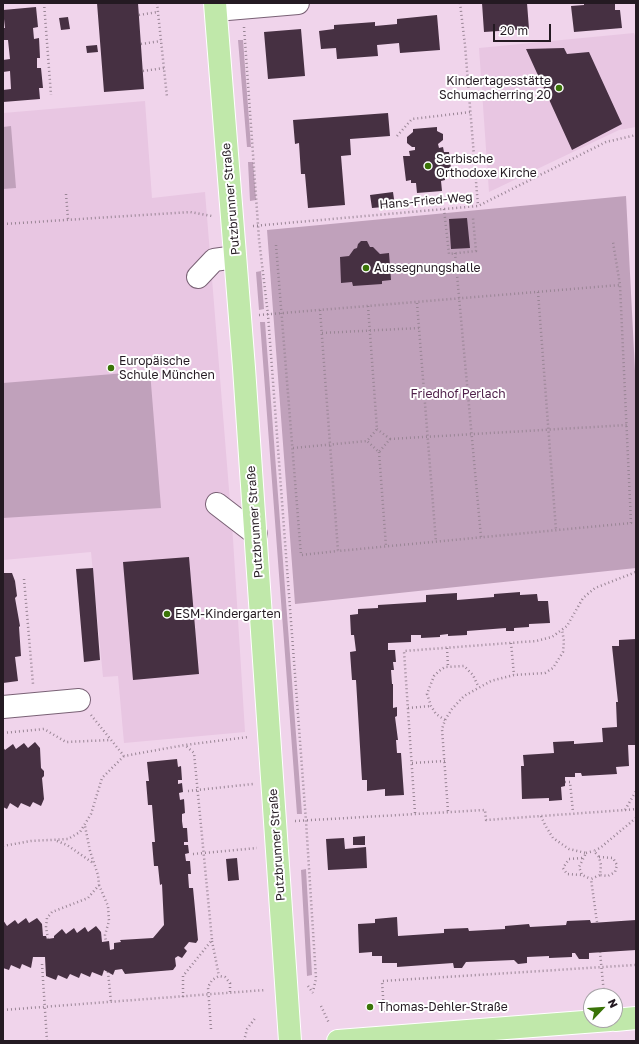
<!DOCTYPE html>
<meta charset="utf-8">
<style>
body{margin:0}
#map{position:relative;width:639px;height:1044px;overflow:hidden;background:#f0d4eb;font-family:"Golos Text",sans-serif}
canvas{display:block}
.frame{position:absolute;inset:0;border:4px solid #241a22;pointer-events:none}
.north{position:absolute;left:583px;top:988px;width:40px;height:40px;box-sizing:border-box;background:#fff;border:1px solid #a7a3a7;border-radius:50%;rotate:65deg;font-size:11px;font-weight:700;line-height:16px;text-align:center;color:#241a22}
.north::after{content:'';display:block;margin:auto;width:14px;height:18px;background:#3a7408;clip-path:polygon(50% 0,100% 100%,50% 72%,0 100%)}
.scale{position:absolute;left:493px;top:24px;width:58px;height:18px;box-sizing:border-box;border:2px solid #241a22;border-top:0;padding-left:5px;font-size:12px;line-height:14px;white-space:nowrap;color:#241a22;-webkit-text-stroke:3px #fff;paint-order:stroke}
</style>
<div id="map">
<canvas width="639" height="1044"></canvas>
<div class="frame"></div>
<div class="north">N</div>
<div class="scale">20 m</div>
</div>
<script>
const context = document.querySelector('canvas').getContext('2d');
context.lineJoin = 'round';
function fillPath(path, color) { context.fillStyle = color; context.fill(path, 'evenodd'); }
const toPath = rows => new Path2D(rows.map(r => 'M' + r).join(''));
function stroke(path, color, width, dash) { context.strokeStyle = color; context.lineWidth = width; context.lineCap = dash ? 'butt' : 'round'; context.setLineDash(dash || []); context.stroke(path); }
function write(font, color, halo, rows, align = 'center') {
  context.font = font + ' "Golos Text",sans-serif'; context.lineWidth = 4; context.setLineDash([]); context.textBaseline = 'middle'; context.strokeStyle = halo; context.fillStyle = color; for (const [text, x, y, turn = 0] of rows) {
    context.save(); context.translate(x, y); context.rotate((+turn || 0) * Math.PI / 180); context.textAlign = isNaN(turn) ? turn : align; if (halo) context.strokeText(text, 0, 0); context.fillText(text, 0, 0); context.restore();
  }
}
fillPath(toPath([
 [634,33,636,38,636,127,619,130,489,192,479,48],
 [145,101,152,198,205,192,233,539,245,732,124,743,118,676,103,677,91,552,3,560,3,113]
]), '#e8c6e2');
fillPath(toPath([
 [238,40,243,40,251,147,247,147],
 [11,126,16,188,3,189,3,127],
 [248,162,253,162,256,200,250,201],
 [626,196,636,390,636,568,295,604,267,230],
 [261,271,264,309,259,310,256,272],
 [260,322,265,322,302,814,297,814],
 [150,371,161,508,3,518,3,383],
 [306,869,312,975,307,976,301,870]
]), '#c0a1bb');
fillPath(toPath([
 [97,3,138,3,144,89,104,92],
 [482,3,527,3,529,29,484,32],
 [584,3,615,3,615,10,620,10,622,28,574,32,571,6,584,5],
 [36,7,38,27,33,28,34,39,39,38,40,58,37,58,37,68,41,68,43,88,39,88,40,99,3,102,3,90,11,89,10,71,3,72,3,60,10,59,8,40,3,40,3,28,5,28,3,10],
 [437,15,440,50,400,53,399,43,377,45,378,56,337,59,336,48,321,49,319,31,334,29,334,25,375,22,375,26,397,24,397,19],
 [68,17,70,29,61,30,59,18],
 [301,29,305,76,268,79,264,32],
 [97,45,98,52,87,53,86,46],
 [564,48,567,54,589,52,622,124,572,150,526,49],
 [388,113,390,136,350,139,351,155,341,156,345,205,308,208,305,174,301,174,299,143,295,144,293,120],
 [437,127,437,131,443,134,443,140,438,144,439,148,443,147,444,152,449,152,452,176,445,177,445,180,441,181,442,191,417,193,416,183,411,183,411,180,406,181,403,156,410,156,409,151,415,150,415,147,412,147,407,143,407,137,413,132,413,129],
 [393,192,395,206,372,208,370,195],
 [467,218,470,248,451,249,449,219],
 [361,241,367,241,370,247,373,247,380,254,389,253,391,280,382,281,382,284,353,286,352,282,341,283,340,257,349,256,354,249,357,248,358,244],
 [189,557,199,674,133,680,123,562],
 [93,568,100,660,84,662,76,569],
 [3,573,12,573,15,581,17,596,15,598,20,626,19,627,21,656,15,657,18,681,3,683],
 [520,592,520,595,537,594,538,601,548,601,550,623,529,624,529,627,514,628,514,631,506,631,506,628,467,631,467,635,448,636,448,634,440,635,440,637,421,638,421,635,411,635,411,642,388,643,388,650,395,650,396,662,393,662,394,670,391,670,392,684,393,684,393,708,397,707,397,716,395,717,398,740,396,740,397,753,401,753,404,795,385,796,385,789,367,791,367,780,362,780,356,680,352,680,350,652,356,651,354,635,351,635,350,615,358,614,358,609,378,608,378,605,426,602,426,595,457,593,457,600,494,597,494,594],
 [636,639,636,745,628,745,629,766,616,767,617,774,582,776,581,773,575,773,575,777,565,777,565,786,561,787,562,800,549,801,549,798,522,799,521,766,524,766,523,755,554,753,553,742,574,741,574,744,603,742,602,728,617,727,616,702,618,702,612,646,619,646,619,640],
 [35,742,40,748,41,768,44,771,44,776,42,778,44,799,41,806,33,802,30,807,21,803,18,808,10,803,7,809,3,807,3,747,5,750,13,744,16,749,24,743,28,748],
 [177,759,178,767,181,766,182,780,178,780,178,784,182,783,183,792,179,793,180,800,184,799,185,813,182,814,182,821,183,828,187,828,188,842,184,842,184,845,188,845,189,853,185,854,186,861,190,861,191,874,188,874,189,888,193,888,198,940,196,943,189,942,184,948,187,951,182,958,178,956,175,958,176,966,173,970,125,974,122,969,115,970,113,975,104,970,102,976,92,972,90,977,81,973,79,978,70,974,67,979,58,975,56,980,46,976,45,957,33,957,31,968,22,964,20,969,11,965,9,970,3,968,3,920,7,926,15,920,18,924,26,918,29,923,37,918,42,924,43,936,46,936,47,939,54,938,54,936,62,929,66,934,74,928,77,933,85,927,88,932,96,926,101,932,102,942,109,941,110,950,114,949,114,943,121,942,120,940,153,938,164,925,162,884,160,885,158,866,154,866,152,842,155,842,152,805,148,805,146,781,149,781,147,762],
 [365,836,365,845,353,845,353,837],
 [344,838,345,849,366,847,367,868,328,870,326,839],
 [237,858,239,880,228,881,226,859],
 [397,917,398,936,444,933,444,929,468,928,469,931,505,929,505,926,529,924,530,927,566,925,567,921,590,920,591,923,636,920,636,950,589,953,589,959,579,959,575,953,572,953,572,957,549,958,549,956,527,957,527,963,518,964,514,960,466,962,462,968,454,968,453,963,397,967,397,963,382,963,382,956,372,956,372,952,359,953,358,924,375,923,375,919]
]), '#463042');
const minor = toPath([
 [216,10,298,3],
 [198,277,214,260,235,257],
 [217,504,256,534],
 [3,707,79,700]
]);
const major = toPath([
 [215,3,244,368,290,1041],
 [615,1020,636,1018],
 [338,1041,610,1020]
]);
stroke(minor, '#796175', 24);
stroke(major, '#fff', 24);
stroke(toPath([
 [44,3,51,95],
 [157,3,167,97],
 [460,3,465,45,478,206],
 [139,15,158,12],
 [244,27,259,239,268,315,306,821,316,978,313,992],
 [141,44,161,41],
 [143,71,164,68],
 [397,136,412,119,471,112],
 [66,194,68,219],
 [444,209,449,254,476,251,473,218],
 [3,224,190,212,212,216],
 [253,226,478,206,606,142,636,135],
 [276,245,301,555,338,551],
 [455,253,481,537],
 [538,292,556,530],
 [417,303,436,542],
 [368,306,377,429,367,441,379,452,390,439,377,429],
 [320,310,338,551,631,523,620,285,613,242],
 [259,315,620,285],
 [322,333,419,328],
 [390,439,627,425],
 [293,448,367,441],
 [379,452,386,546],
 [24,579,33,684],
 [511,643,514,675],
 [447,648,448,666],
 [408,708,431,706],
 [91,715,124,756,185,745,248,737],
 [445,720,436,714,431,706,427,694,434,676,439,671,445,667,464,666,473,675,478,686],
 [3,733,44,729,66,742,110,740],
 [412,763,445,761],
 [565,782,570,782,573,812],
 [188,791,253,784],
 [625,810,636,809],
 [448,811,442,729,445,720,452,709,464,696,491,681,514,675,545,673,553,668,563,652,564,641,562,630],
 [415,813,404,651,536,641,552,637,567,626,583,598,595,588,636,572],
 [541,816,545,825,553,838,569,849,586,853,579,867,582,875,591,879],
 [295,821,485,810,486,820,625,810,636,791],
 [57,841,67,845,93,863],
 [3,846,31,841,68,839,80,832,91,814,102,778,124,756],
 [586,853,594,851],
 [193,854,257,848],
 [599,857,613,858,617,865,615,872,608,876,600,875],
 [582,858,569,859,563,868,567,874,582,875],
 [99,885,108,906,109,921,105,935,106,942],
 [597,922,591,879,600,875,601,865,599,857,594,851,600,848,636,818],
 [48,939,46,927,47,918,52,912,88,898,99,885,98,875,90,851,85,826],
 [212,941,219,976],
 [600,952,604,994],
 [42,964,47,1041],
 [108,972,111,1002],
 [308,986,313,993],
 [183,997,183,976,212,940,194,753,185,745],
 [321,1006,329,1023],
 [3,1010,265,990],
 [384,1012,382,981,636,965],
 [211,1029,208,987,212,980,219,976,225,977,230,983,230,994],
 [244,1041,247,1029,256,1017]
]), '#998595', 2.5, [1, 3]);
stroke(minor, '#fff', 22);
stroke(major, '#c0e8aa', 22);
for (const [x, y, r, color] of [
 [559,88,4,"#3a7408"],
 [428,166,4,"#3a7408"],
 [366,268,4,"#3a7408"],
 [111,368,4,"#3a7408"],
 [167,614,4,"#3a7408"],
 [370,1007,4,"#3a7408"]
]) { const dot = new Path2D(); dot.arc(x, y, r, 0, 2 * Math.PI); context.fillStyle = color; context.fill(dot); stroke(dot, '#fff', 1.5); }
write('12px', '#241a22', '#fff', [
 ["Kindertagesstätte",551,81,"right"],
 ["Schumacherring 20",551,95,"right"],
 ["Serbische",436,159],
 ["Orthodoxe Kirche",436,173],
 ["Aussegnungshalle",374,268],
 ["Europäische",119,361],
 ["Schule München",119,375],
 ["ESM-Kindergarten",175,614],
 ["Thomas-Dehler-Straße",378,1007]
], 'left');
write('12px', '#241a22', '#fff', [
 ["Putzbrunner Straße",231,199,-95],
 ["Hans-Fried-Weg",426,201,-5],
 ["Putzbrunner Straße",255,522,-94],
 ["Putzbrunner Straße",277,845,-94]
]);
write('12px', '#50224b', '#fff', [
 ["Friedhof Perlach",458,394]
]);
</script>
